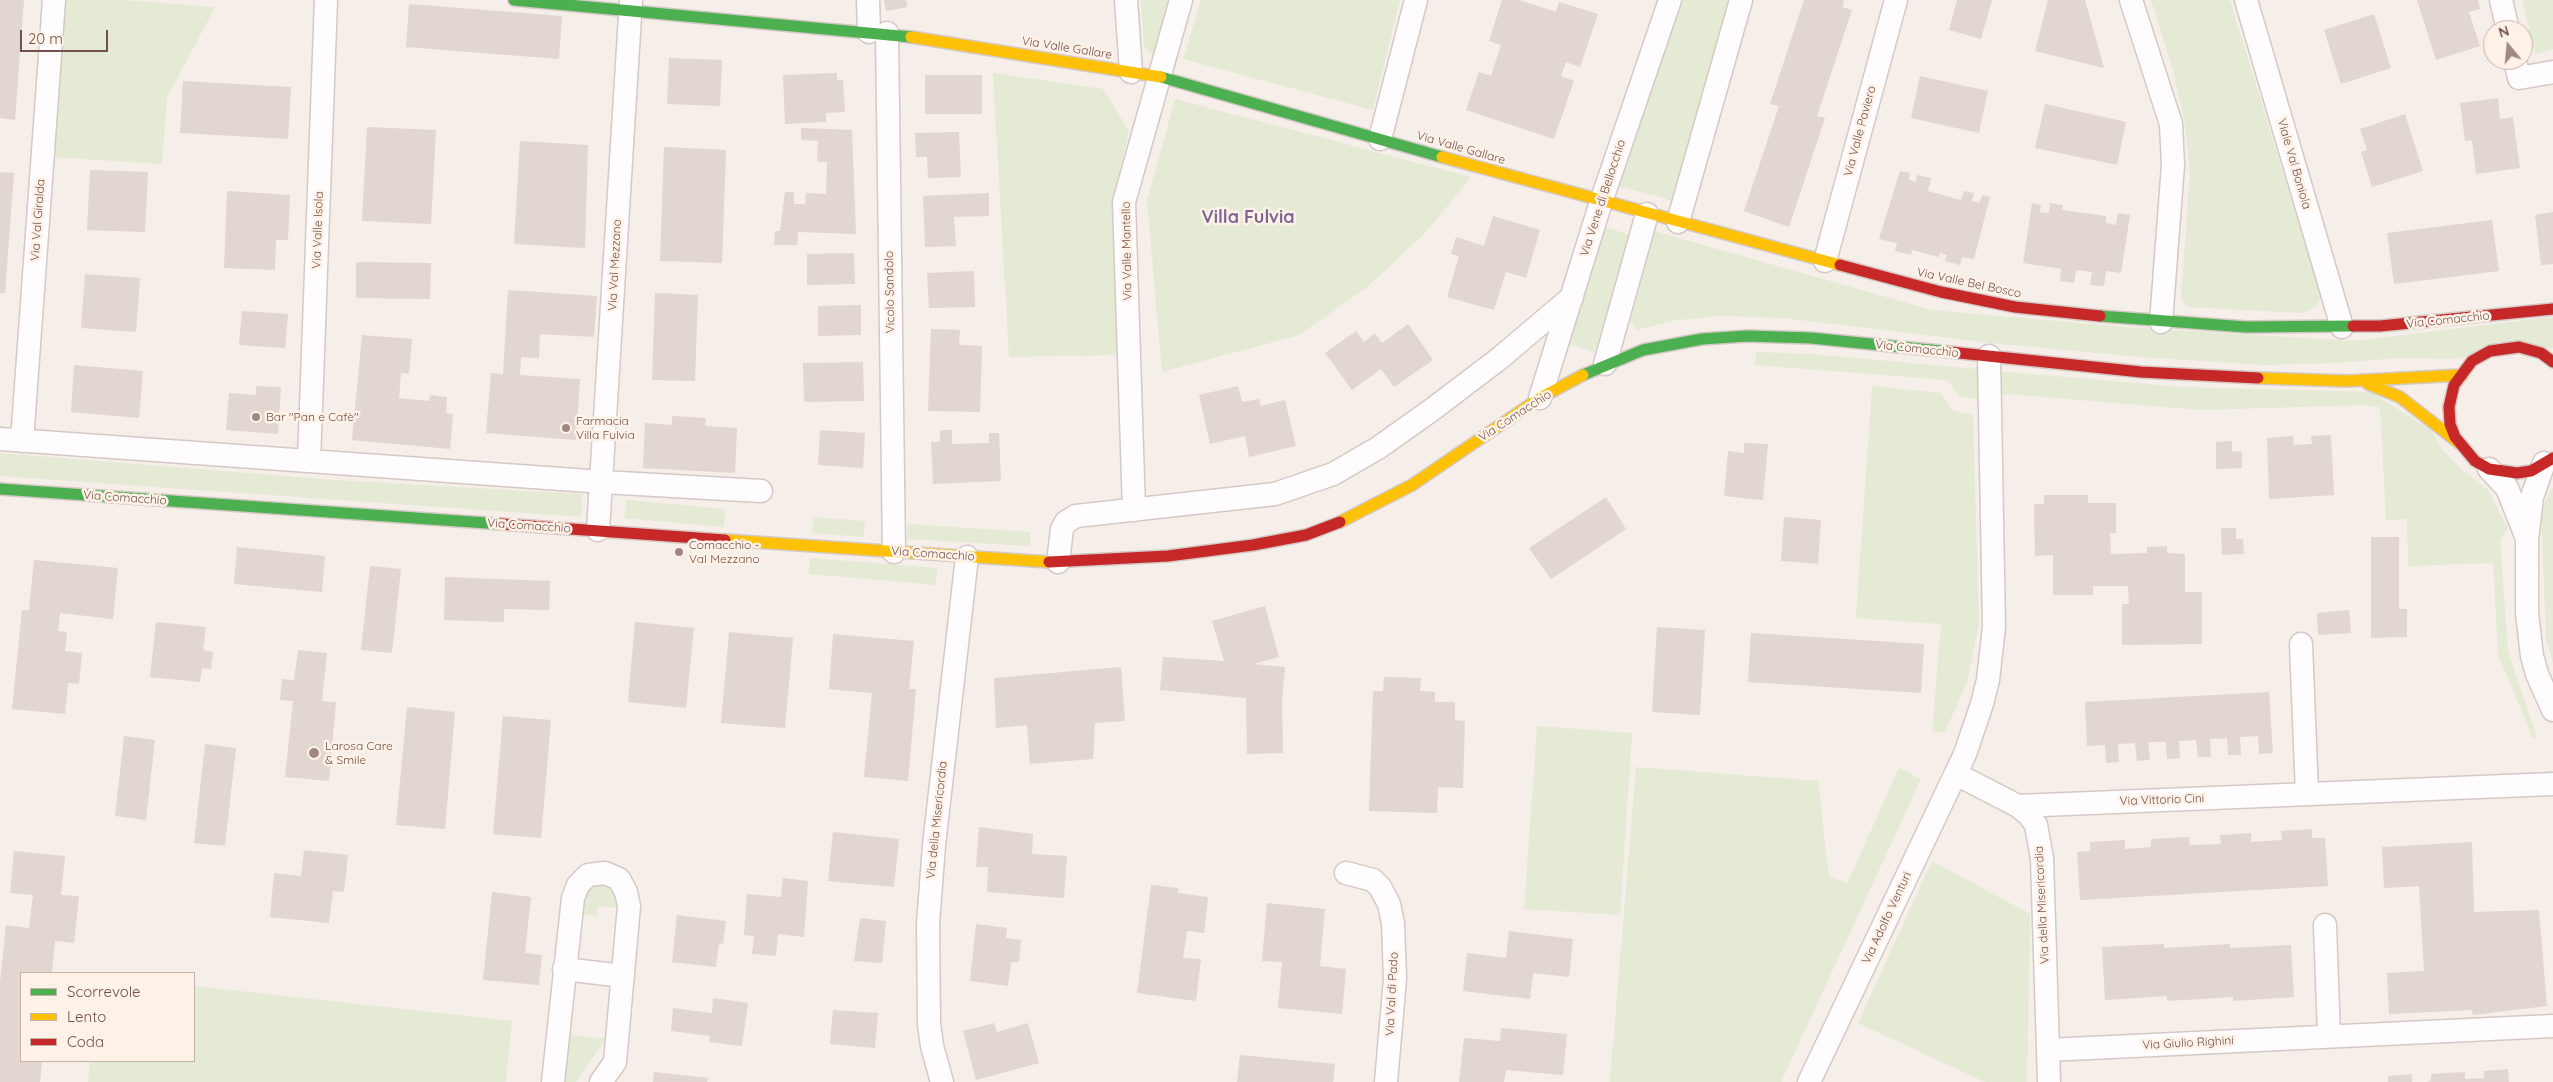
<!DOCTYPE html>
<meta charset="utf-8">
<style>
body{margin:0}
#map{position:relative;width:2553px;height:1082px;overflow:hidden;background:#f5eee9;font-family:Quicksand,sans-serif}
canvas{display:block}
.legend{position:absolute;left:20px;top:972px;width:175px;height:90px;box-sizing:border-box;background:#fef2e8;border:1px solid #c6b2a9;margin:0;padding:6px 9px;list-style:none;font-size:15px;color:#71514a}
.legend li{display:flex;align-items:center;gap:10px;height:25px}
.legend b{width:25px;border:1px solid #c6b2a9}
.north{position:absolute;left:2483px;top:20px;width:50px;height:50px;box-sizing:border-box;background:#fef2e8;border:1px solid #c6b2a9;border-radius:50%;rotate:343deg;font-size:14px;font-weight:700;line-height:20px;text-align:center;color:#71514a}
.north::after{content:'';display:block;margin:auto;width:18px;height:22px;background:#9f8882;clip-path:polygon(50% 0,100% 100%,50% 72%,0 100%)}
.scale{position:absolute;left:20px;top:30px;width:88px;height:22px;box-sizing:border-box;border:2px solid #71514a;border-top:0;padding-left:6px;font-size:15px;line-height:18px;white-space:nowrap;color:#71514a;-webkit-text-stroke:4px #fef2e8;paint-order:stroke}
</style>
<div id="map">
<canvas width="2553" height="1082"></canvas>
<ul class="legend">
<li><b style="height:6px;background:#4caf50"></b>Scorrevole</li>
<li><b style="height:6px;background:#ffc107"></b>Lento</li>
<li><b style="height:6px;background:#c62828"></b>Coda</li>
</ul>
<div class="north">N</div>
<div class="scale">20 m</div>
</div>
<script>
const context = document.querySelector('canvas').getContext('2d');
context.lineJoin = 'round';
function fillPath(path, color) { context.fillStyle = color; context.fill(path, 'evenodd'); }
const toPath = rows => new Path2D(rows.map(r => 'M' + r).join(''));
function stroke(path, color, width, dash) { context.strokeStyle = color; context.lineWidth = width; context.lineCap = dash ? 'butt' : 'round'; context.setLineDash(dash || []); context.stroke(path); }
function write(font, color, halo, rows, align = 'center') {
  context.font = font + ' Quicksand,sans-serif'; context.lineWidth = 5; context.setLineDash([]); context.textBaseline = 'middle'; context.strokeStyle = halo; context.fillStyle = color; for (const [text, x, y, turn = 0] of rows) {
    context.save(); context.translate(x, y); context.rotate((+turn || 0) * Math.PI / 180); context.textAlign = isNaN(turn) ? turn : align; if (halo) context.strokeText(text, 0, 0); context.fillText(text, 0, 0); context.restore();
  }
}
fillPath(toPath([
 [66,0,122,0,215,7,167,98,162,164,53,157],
 [1141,0,1168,0,1153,55,1144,47],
 [1201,0,1400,0,1373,110,1183,59],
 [1679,0,1731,0,1678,202,1619,186],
 [2151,0,2230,0,2321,296,2317,306,2304,313,2187,307,2181,298,2190,175,2185,124,2173,70],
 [2522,0,2553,0,2553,49,2535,54],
 [993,73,1103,89,1129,131,1113,198,1119,355,1009,357],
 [1175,99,1471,177,1425,233,1366,288,1299,335,1162,372,1147,201],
 [1605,227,1630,235,1595,352,1569,344],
 [1654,231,1932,310,2125,327,2353,341,2553,317,2553,348,2474,355,2452,359,2398,358,2335,363,2265,365,2140,357,1992,343,1783,318,1721,316,1677,320,1637,330,1629,320,1629,313],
 [1756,352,1811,354,1987,370,1986,401,1959,396,1947,380,1755,365],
 [1996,371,2182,387,2371,392,2432,431,2442,449,2458,467,2488,490,2508,528,2500,540,2508,651,2537,737,2533,739,2498,654,2493,563,2408,566,2407,519,2386,520,2380,407,2363,405,2200,410,2007,394,1994,399],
 [1872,386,1940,393,1954,411,1973,415,1979,624,1967,682,1945,732,1932,732,1941,624,1856,618],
 [0,453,334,480,582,494,581,517,0,476],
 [2553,487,2553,663,2546,639,2541,508],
 [627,500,725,509,724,527,625,518],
 [813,517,865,521,864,537,812,533],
 [908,524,1030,532,1030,546,907,539],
 [810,558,937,568,936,585,809,574],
 [1537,726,1632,733,1620,915,1524,909],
 [1636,767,1818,781,1829,876,1847,884,1899,768,1921,779,1781,1082,1610,1082],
 [1932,861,2030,914,2027,1082,1985,1082,1858,1023],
 [604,885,612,886,620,908,598,906,597,916,575,913,580,896,592,887],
 [194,986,512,1021,506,1082,88,1082,90,1061,194,1061],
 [560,1034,606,1039,576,1082,556,1082]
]), '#e4ead4');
fillPath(toPath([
 [0,0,24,0,15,120,0,118],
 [884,0,906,0,907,7,886,11],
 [1502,0,1519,0,1556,12,1559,2,1598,14,1580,67,1566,62,1561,76,1574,81,1554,139,1466,110,1479,72,1491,76,1501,45,1489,41],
 [1804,0,1844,0,1842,7,1852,10,1817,116,1825,118,1789,227,1744,211,1779,106,1770,104],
 [1957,0,1992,0,1981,39,1949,30],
 [2048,0,2085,0,2104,68,2035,51],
 [2417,0,2478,0,2480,9,2469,12,2480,46,2436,60],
 [409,4,562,16,559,59,406,47],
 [2374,14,2391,68,2341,84,2324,30],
 [669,58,722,60,720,106,667,104],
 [837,73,837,80,843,80,845,112,826,113,826,122,785,124,783,75],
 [925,75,982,75,982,114,925,114],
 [1920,76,1988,91,1979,133,1911,118],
 [183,81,291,87,288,139,180,133],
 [2498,98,2500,119,2513,117,2520,168,2476,174,2472,140,2465,141,2460,103],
 [2045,104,2126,122,2117,165,2035,148],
 [2405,114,2423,171,2372,187,2361,152,2367,150,2360,129],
 [367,127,436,130,431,224,362,221],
 [801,128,852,130,856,234,798,232,797,245,774,245,775,231,780,231,785,192,794,192,794,204,805,204,806,193,826,194,827,162,817,162,818,141,801,140],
 [959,132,961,177,928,178,927,157,916,157,915,133],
 [520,141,588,145,585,248,514,244],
 [664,147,726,150,722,263,660,261],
 [90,170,148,172,145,232,87,230],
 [1900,171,1910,173,1909,180,1916,182,1917,175,1931,178,1928,191,1961,200,1964,191,1974,193,1972,201,1979,203,1982,195,1990,197,1974,259,1962,257,1960,265,1945,261,1947,255,1940,253,1939,257,1912,250,1911,255,1895,251,1897,243,1879,239],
 [0,172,14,173,5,293,0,293],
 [227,191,290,195,288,240,276,240,275,270,224,268],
 [989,193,989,216,954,217,956,246,925,247,923,196],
 [2032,203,2041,205,2040,212,2049,213,2050,203,2063,205,2062,210,2106,216,2106,223,2116,225,2118,213,2130,215,2121,273,2106,271,2104,286,2090,285,2092,272,2076,270,2074,283,2060,281,2061,269,2023,263],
 [2553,212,2553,264,2541,265,2535,215],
 [1493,216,1540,230,1526,278,1506,272,1494,310,1447,297,1459,256,1451,254,1456,237,1484,246],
 [2492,220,2499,271,2394,284,2387,233],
 [854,253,855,284,807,285,807,254],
 [356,262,431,263,430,299,356,298],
 [974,271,975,307,929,308,927,273],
 [85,274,140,278,136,332,81,328],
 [508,290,597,296,594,337,540,334,539,358,521,357,520,375,580,379,576,440,486,433,491,373,503,374],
 [655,293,698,295,695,381,652,380],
 [861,305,861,335,818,336,818,306],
 [242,311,288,314,285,348,239,345],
 [1408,324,1433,360,1394,387,1381,369,1352,390,1325,353,1356,331,1364,342,1375,333,1382,343],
 [931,329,960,330,959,345,982,346,980,412,928,411],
 [362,335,412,339,409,374,401,373,399,398,429,401,430,395,447,397,446,413,453,414,450,449,352,440],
 [863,362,864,401,804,402,803,363],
 [74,365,143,371,139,418,71,412],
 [256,386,281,387,278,434,226,430,229,393,256,395],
 [1238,386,1242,402,1259,399,1261,406,1285,400,1296,446,1249,457,1245,436,1210,444,1199,395],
 [672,416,706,418,705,426,737,428,735,473,643,468,645,423,672,425],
 [820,430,865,433,863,468,818,465],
 [940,430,952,430,952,444,989,443,989,433,999,433,1001,481,933,484,931,442,940,442],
 [2331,435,2334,495,2269,499,2267,438,2293,436,2294,445,2312,444,2311,436],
 [2232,441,2232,451,2242,452,2242,468,2216,469,2216,442],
 [1744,443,1768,444,1763,500,1724,496,1728,451,1744,453],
 [2044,495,2088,495,2088,503,2116,503,2116,533,2110,533,2111,554,2147,553,2147,547,2167,546,2167,553,2185,554,2185,592,2202,592,2202,644,2122,645,2122,604,2129,604,2128,586,2093,586,2093,595,2053,595,2053,555,2035,556,2034,504,2044,504],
 [1606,497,1626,529,1551,579,1529,548],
 [1784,517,1821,520,1818,564,1781,561],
 [2221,528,2236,528,2236,539,2243,539,2244,554,2222,555],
 [2371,537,2399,537,2399,609,2407,609,2407,637,2371,638],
 [237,547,325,556,322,592,234,584],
 [34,560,118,568,113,619,60,613,58,631,67,632,65,651,82,653,79,684,68,683,65,714,12,709,22,610,29,610],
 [370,566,401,569,392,653,361,650],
 [445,577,550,581,549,610,504,609,504,622,444,620],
 [1265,606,1279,657,1253,664,1285,667,1282,701,1283,753,1247,754,1246,698,1160,690,1163,657,1224,661,1212,621],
 [2349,610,2351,633,2318,635,2317,613],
 [156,622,206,627,203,650,213,652,211,669,202,668,200,682,150,677],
 [635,622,694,628,686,708,628,702],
 [1657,627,1705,630,1700,715,1652,712],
 [729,632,793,638,785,728,721,723],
 [1751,633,1924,644,1921,693,1748,682],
 [833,634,914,641,909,689,916,689,908,781,864,777,872,693,829,689],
 [298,650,327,653,322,701,336,702,329,781,285,777,293,701,280,700,282,679,294,680],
 [1121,667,1125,721,1095,723,1093,759,1030,764,1027,725,996,728,994,678],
 [1384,677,1421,678,1420,691,1435,692,1435,702,1455,702,1455,720,1465,721,1463,788,1438,787,1437,813,1369,811,1373,691,1383,691],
 [2269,692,2273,753,2259,754,2258,736,2240,737,2241,755,2228,755,2227,738,2210,739,2211,757,2198,757,2196,740,2179,741,2180,758,2167,759,2166,742,2148,742,2150,760,2137,761,2135,743,2118,744,2119,762,2106,763,2105,745,2087,746,2085,702],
 [407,707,455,712,445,829,396,825],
 [503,716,551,720,541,838,493,834],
 [124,736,155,740,146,820,115,816],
 [205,744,236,748,225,846,194,843],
 [979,827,1033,834,1032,854,1067,856,1064,898,987,892,988,867,976,867],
 [2312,829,2312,838,2325,838,2328,886,2080,900,2077,852,2090,851,2090,842,2125,840,2125,849,2151,847,2151,839,2189,837,2190,845,2221,844,2220,835,2251,833,2251,842,2282,840,2281,831],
 [833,832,899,839,894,887,828,881],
 [2472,842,2474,912,2539,910,2547,1006,2473,1015,2472,1010,2389,1014,2387,973,2424,971,2419,886,2384,888,2382,847],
 [304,850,348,855,344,892,333,891,329,923,270,917,274,873,301,876],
 [14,851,65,856,61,895,79,896,74,943,55,941,52,973,21,973,21,1061,42,1061,40,1082,0,1082,0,983,6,925,29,928,33,895,10,893],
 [783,878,808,881,804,937,778,934,776,956,752,954,754,936,744,935,747,894,781,897],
 [1151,885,1178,888,1178,893,1208,897,1204,933,1187,931,1183,958,1201,959,1196,1001,1137,993],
 [492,892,531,897,525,953,542,955,539,985,483,980],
 [1267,903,1325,909,1320,966,1346,969,1342,1014,1278,1008,1282,962,1262,961],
 [677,915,726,921,723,944,719,943,716,967,672,962],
 [860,918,886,921,882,963,854,961],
 [976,924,1007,928,1006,938,1021,940,1019,962,1011,962,1008,986,970,981],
 [1509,931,1573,939,1569,977,1533,973,1530,999,1463,991,1467,953,1506,958],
 [2164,944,2164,948,2230,944,2230,948,2291,945,2294,997,2233,1001,2233,997,2167,1001,2167,996,2105,1000,2102,947],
 [713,998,748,1003,742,1046,709,1042,710,1036,671,1031,673,1008,712,1013],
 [833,1010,878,1013,875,1048,830,1044],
 [994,1023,997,1032,1028,1023,1039,1063,976,1080,963,1031],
 [1501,1028,1567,1034,1563,1075,1506,1070,1504,1082,1459,1082,1464,1038,1500,1041],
 [1240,1055,1335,1064,1333,1082,1237,1082],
 [2508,1069,2509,1082,2427,1082,2431,1080,2431,1074,2465,1072,2465,1079,2484,1078,2484,1071],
 [654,1072,708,1078,707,1082,653,1082],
 [2412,1074,2412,1082,2388,1082,2388,1076]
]), '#e1d6d0');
const street = toPath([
 [868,0,869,32],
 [1126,0,1131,72],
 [2131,0,2171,124,2173,165,2161,322],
 [2246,0,2342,327],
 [2501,0,2508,30],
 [887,33,894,552],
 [2515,60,2519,78,2553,72],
 [1380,139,1416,0],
 [1678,222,1741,0],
 [1825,261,1896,0],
 [1605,364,1647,214],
 [1540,398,1601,202,1670,0],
 [0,439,603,482,761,491],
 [22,441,54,0],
 [309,461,326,0],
 [2544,463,2532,497,2527,540,2527,613,2532,656,2537,674,2553,710],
 [2489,469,2507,488,2526,536],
 [1134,510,1124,202,1181,0],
 [598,530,631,0],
 [1058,562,1062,529,1066,522,1076,516,1275,494,1333,474,1378,448,1433,409,1500,358,1572,297],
 [2301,644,2307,794],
 [1956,774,2018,806,2029,815,2036,825,2042,858,2049,1082],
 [2018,806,2553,784],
 [1346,873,1373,880,1380,887,1389,904,1393,923,1395,979,1386,1082],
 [2325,925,2329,1036],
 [564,969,623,976],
 [2048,1050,2553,1026],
 [553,1082,573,898,578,885,588,875,605,873,619,879,626,892,629,906,615,1062,601,1082],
 [942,1082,932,1046,929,1024,928,924,934,845,967,557],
 [1809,1082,1965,754,1982,704,1988,680,1994,627,1989,356]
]);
const fast = toPath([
 [514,0,911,37],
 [1161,77,1442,157],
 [2100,316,2246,327,2353,326],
 [1583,375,1643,350,1702,339,1747,336,1811,338,1950,352],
 [0,489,501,524]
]);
const slow = toPath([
 [911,37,1161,77],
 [1442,157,1840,265],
 [2258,378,2347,381,2462,375],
 [2368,384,2400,397,2459,443],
 [1340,522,1412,485,1540,398,1583,375],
 [725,540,1049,562]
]);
const jam = toPath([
 [1840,265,1941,292,2015,307,2100,316],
 [2353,326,2380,326,2553,309],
 [1950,352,2141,372,2258,378],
 [2553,362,2541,353,2519,347,2490,351,2472,361,2454,385,2449,407,2450,424,2455,437,2475,461,2489,469,2517,473,2531,471,2553,458],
 [501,524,725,540],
 [1049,562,1168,556,1253,545,1306,535,1340,522]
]);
stroke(street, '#d4c9c6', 25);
stroke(fast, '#d4c9c5', 14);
stroke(slow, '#d4c9c5', 14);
stroke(jam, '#d4c9c5', 14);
stroke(street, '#fefcfc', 22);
stroke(fast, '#4caf50', 11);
stroke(slow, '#ffc107', 11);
stroke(jam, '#c62828', 11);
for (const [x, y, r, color] of [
 [256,417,5,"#9f8882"],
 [566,428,5,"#9f8882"],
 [679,552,5,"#9f8882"],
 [314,753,6,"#9f8882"]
]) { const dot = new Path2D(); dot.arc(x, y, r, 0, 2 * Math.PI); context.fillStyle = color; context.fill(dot); stroke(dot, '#fef2e8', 2); }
write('12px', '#71514a', '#fef2e8', [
 ["Via Valle Gallare",1067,48,9],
 ["Via Valle Paviero",1860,131,-75],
 ["Via Valle Gallare",1461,148,16],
 ["Viale Val Boniola",2294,164,74],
 ["Via Vene di Bellocchio",1603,198,-72],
 ["Via Val Giralda",38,220,-86],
 ["Via Valle Isola",318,230,-88],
 ["Via Valle Mantello",1127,251,-91],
 ["Via Val Mezzano",615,265,-87],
 ["Via Valle Bel Bosco",1969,283,12],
 ["Vicolo Sandolo",890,292,-91],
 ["Via Comacchio",2448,320,-6],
 ["Via Comacchio",1917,349,6],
 ["Via Comacchio",1515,416,-33],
 ["Via Comacchio",125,498,4],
 ["Via Comacchio",529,526,4],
 ["Via Comacchio",933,554,4],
 ["Via Vittorio Cini",2162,800,-2],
 ["Via della Misericordia",937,820,-84],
 ["Via della Misericordia",2042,905,-93],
 ["Via Adolfo Venturi",1887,918,-65],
 ["Via Val di Pado",1392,994,-87],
 ["Via Giulio Righini",2188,1043,-3]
]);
write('12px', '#71514a', '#fef2e8', [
 ["Bar \"Pan e Cafè\"",266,417],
 ["Farmacia",576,421],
 ["Villa Fulvia",576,435],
 ["Comacchio -",689,545],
 ["Val Mezzano",689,559],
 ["Larosa Care",325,746],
 ["& Smile",325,760]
], 'left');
write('bold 18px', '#7d6694', '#fef2e8', [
 ["Villa Fulvia",1248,218]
]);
</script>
